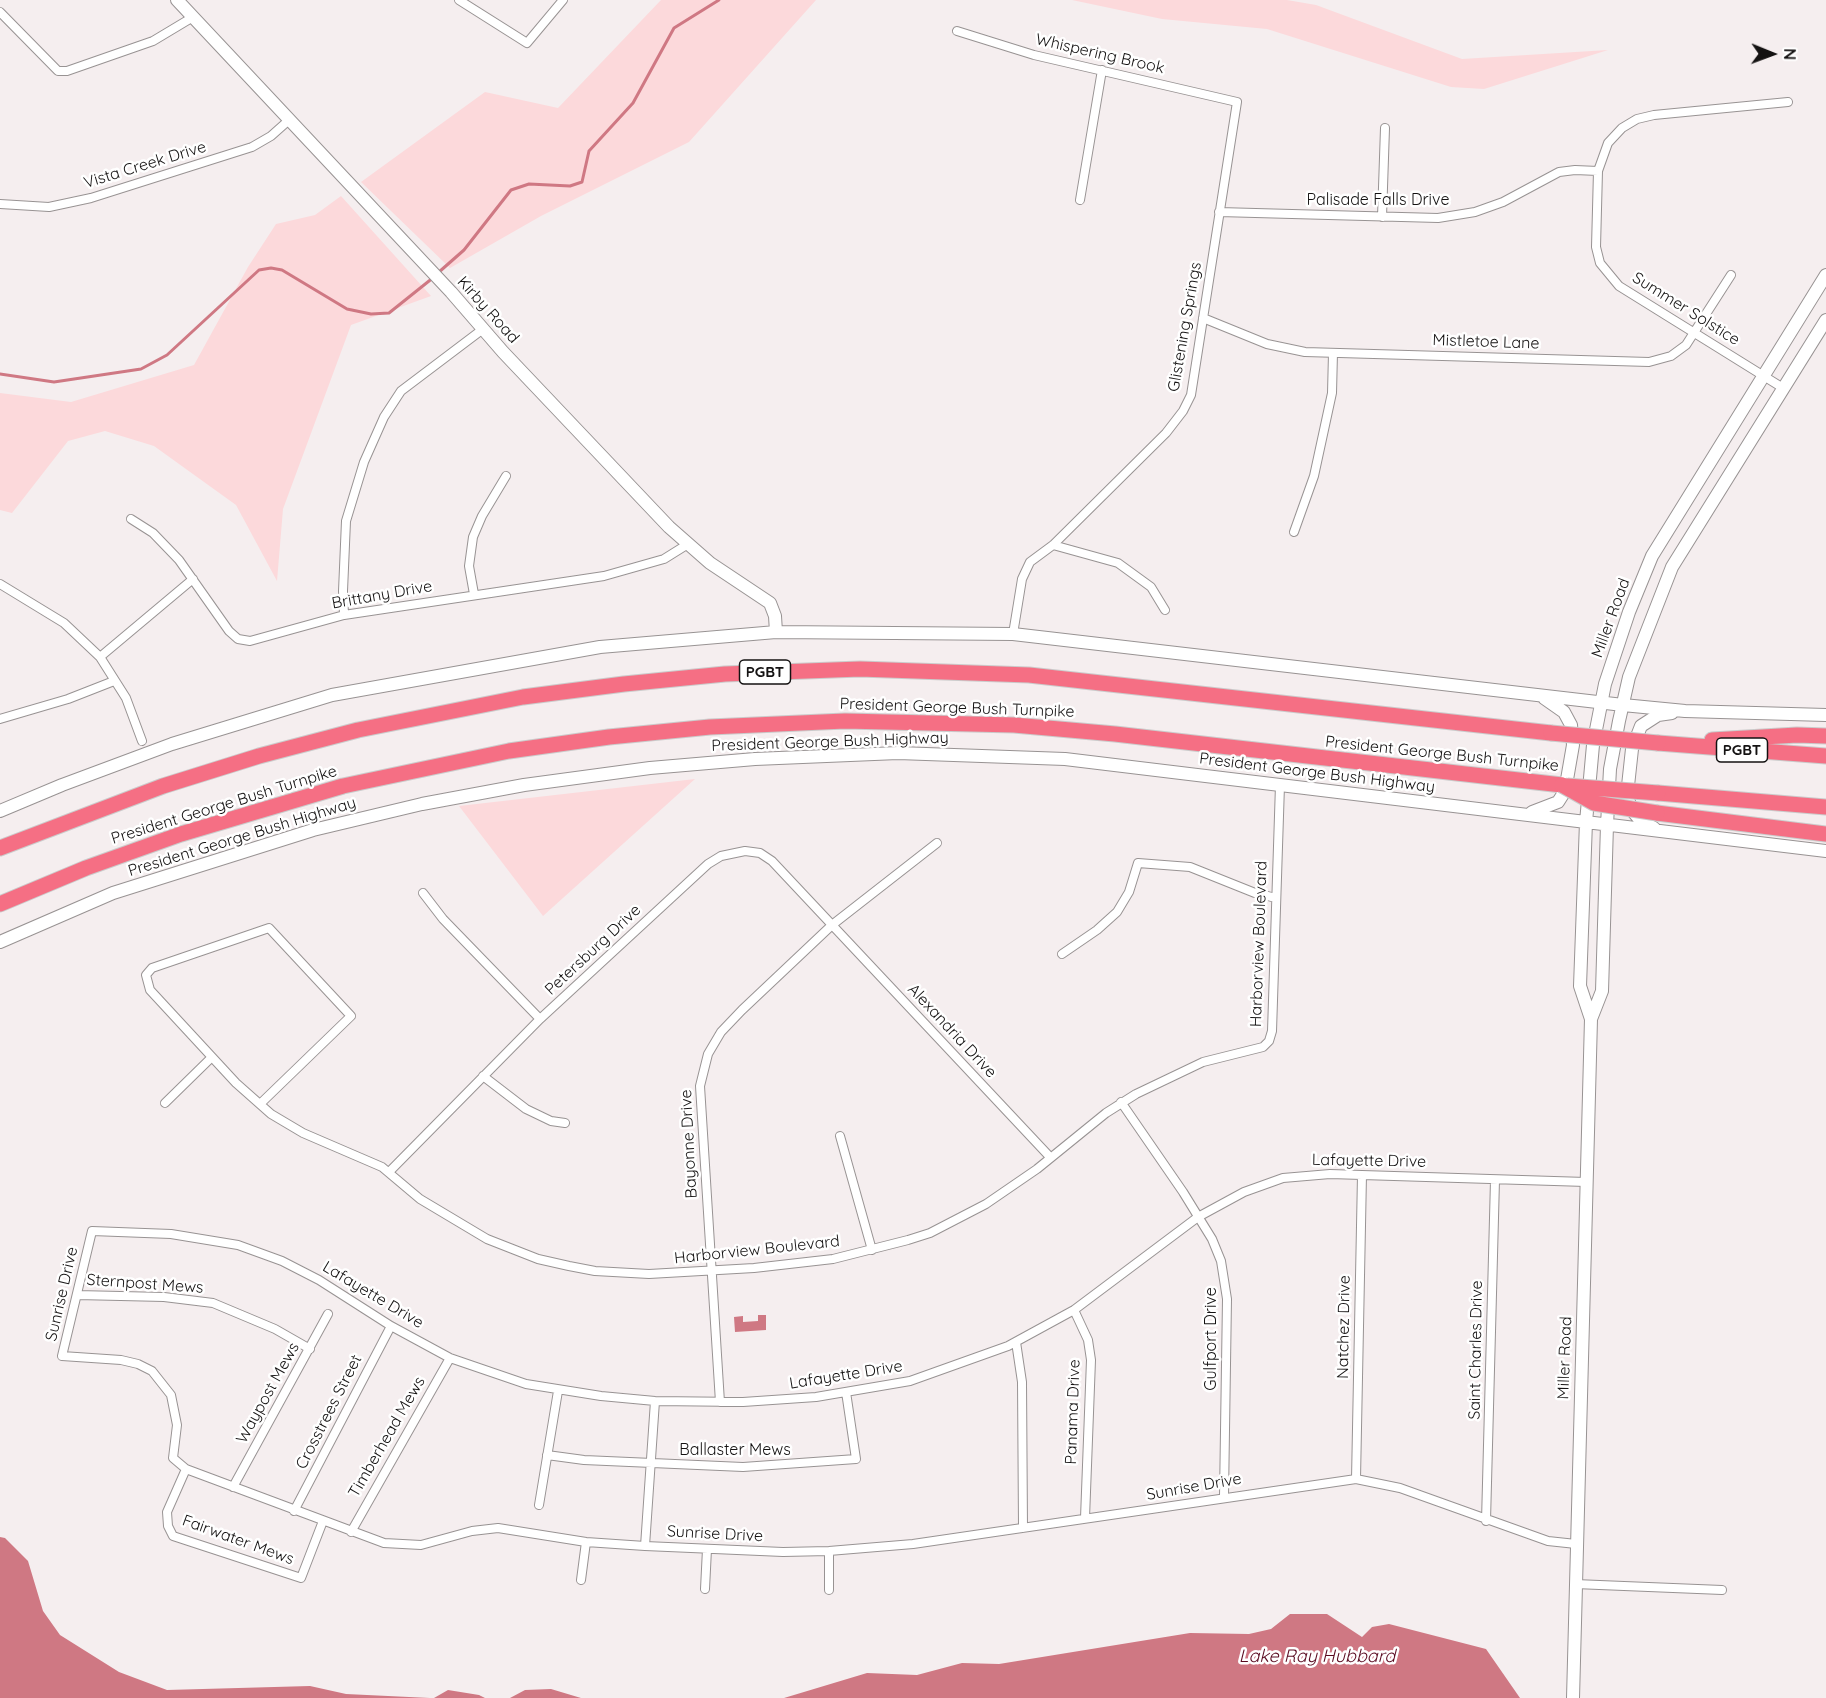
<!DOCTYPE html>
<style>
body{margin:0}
#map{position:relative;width:1826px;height:1698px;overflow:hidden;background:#f5eeef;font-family:Quicksand,sans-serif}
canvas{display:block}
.north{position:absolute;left:1742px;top:24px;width:60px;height:60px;-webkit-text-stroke:4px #fff;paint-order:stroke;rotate:91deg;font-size:16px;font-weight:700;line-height:24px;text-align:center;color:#141212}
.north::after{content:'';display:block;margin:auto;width:21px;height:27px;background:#141212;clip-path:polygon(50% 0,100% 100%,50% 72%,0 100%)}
</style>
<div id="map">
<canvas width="1826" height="1698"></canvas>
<div class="north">N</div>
</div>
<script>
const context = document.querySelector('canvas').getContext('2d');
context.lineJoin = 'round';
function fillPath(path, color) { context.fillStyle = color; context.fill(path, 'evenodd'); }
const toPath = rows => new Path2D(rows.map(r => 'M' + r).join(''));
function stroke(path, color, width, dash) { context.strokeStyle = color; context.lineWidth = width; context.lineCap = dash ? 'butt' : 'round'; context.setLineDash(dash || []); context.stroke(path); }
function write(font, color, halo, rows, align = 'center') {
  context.font = font + ' Quicksand,sans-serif'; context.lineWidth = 5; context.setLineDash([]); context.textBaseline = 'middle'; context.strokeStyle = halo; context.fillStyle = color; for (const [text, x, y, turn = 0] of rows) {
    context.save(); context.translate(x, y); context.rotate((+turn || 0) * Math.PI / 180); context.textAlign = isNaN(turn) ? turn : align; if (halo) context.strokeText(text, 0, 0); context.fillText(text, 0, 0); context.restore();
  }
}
fillPath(toPath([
 [661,0,816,0,689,142,541,216,450,268,361,182,485,92,558,108],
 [1072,0,1287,0,1316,5,1462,59,1608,50,1484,89,1451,87,1267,29,1162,19],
 [341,196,431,296,351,325,283,509,277,581,236,505,154,446,105,431,68,441,12,513,0,510,0,393,71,402,194,365,248,267,276,224,315,215],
 [695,779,543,916,459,806]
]), '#fcd9db');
fillPath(toPath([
 [758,1315,766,1315,766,1330,735,1332,734,1317,743,1316,743,1322,758,1321],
 [0,1537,5,1538,28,1561,43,1611,60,1635,119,1672,167,1690,310,1686,346,1694,430,1698,0,1698],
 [1290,1614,1327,1614,1362,1637,1372,1627,1389,1624,1486,1649,1520,1698,784,1698,867,1673,917,1675,962,1663,999,1664,1190,1633,1249,1634,1271,1629],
 [551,1689,581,1698,510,1698,525,1690],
 [448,1690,479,1695,485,1698,434,1698]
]), '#cf7883');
stroke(toPath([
 [439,272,464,250,511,190,529,184,570,186,582,182,589,151,633,103,674,28,719,0],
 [0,374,54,382,141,369,167,355,259,270,271,268,282,270,347,309,371,314,389,313,434,277]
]), '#cf7883', 3);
const street = toPath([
 [459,0,527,43,563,0],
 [0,12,58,71,67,71,153,41,193,17],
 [957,31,1034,55,1237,102,1191,395,1183,411,1166,433,1053,545,1030,562,1022,579,1013,634],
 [1080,200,1102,70],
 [0,204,49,207,91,198,252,147,271,136,289,120],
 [1219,212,1438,218,1475,212,1503,202,1559,172,1575,170,1598,171],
 [1382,217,1385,128],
 [1203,318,1267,344,1305,352,1649,362,1671,356,1686,345,1731,275],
 [1783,388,1619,286,1600,263,1596,247,1598,171,1608,143,1622,128,1637,119,1654,115,1788,102],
 [131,519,153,533,179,560,229,631,238,639,250,641,344,615,604,576,664,559,688,544],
 [1294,532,1314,476,1332,393,1333,353],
 [1053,545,1118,563,1151,587,1165,610],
 [0,584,64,623,100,657,126,698,142,741],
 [474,594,469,566,473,537,482,516,506,476],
 [344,615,343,591,346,521,364,462,384,417,401,391,483,329],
 [100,657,193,579],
 [0,719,68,699,114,681],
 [423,893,443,919,540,1019],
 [1062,954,1097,930,1117,912,1129,892,1138,863,1190,867,1255,893,1276,898],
 [483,1076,526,1109,551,1121,565,1123],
 [1121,1102,1183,1192,1212,1239,1221,1261,1227,1299,1224,1496],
 [165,1103,212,1057],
 [260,1104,351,1016,269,928,152,968,146,975,150,990,236,1083,271,1114,303,1133,382,1167,420,1199,487,1239,538,1259,569,1266,595,1271,649,1274,754,1268,833,1259,908,1240,930,1233,986,1204,1037,1169,1106,1113,1136,1094,1203,1062,1263,1047,1269,1041,1272,1031,1280,785],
 [840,1136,872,1250],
 [389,1172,540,1019,708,864,721,856,745,851,760,853,772,861,1050,1157],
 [77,1295,164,1297,213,1303,275,1329,310,1349],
 [1074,1310,1088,1340,1091,1360,1085,1518],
 [1016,1342,1022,1382,1023,1528],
 [720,1402,700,1086,708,1054,721,1032,742,1010,832,925,937,843],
 [547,1455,584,1460,743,1467,856,1459,846,1392],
 [186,1469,167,1512,168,1526,173,1536,301,1578,323,1521],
 [1356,1479,1362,1175],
 [233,1487,328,1314],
 [539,1505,558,1391],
 [294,1511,391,1326],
 [1486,1521,1495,1180],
 [351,1532,450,1358],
 [1576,1544,1548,1541,1400,1488,1356,1479,913,1544,829,1551,783,1552,645,1546,586,1542,498,1528,472,1531,421,1545,384,1543,186,1469,173,1458,177,1425,171,1395,152,1371,138,1364,121,1360,62,1356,92,1231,171,1234,238,1245,282,1261,319,1280,391,1326,450,1358,526,1384,601,1396,655,1401,743,1402,816,1397,910,1381,1008,1346,1074,1310,1198,1217,1244,1192,1283,1178,1330,1174,1586,1182],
 [645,1546,655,1401],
 [829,1551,829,1590],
 [581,1580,586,1542],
 [1575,1584,1722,1590],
 [705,1589,707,1549]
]);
const secondary = toPath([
 [177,0,451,292,503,352,669,527,710,563,770,603,775,616,776,632],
 [0,811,62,785,172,744,332,695,600,647,776,632,1013,634,1623,705,1685,711,1826,715],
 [1532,812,1558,802,1565,791,1573,745,1571,725,1564,712,1544,698],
 [1654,828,1640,820,1631,809,1627,795,1632,749,1641,726,1658,715,1672,713],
 [0,942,113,893,313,830,422,804,524,785,650,768,755,759,898,753,1065,759,1826,851],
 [1591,1019,1580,986,1586,822,1593,745,1605,684,1629,612,1652,556,1826,275],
 [1573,1698,1591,1019,1602,991,1607,825,1610,769,1619,721,1629,677,1672,567,1826,320]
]);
const highway = toPath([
 [1712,740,1797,735,1826,736],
 [1658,743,1826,756],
 [1658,793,1826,807],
 [1657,813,1826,834],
 [0,848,163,786,259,756,358,730,523,697,624,684,725,674,860,669,1029,675,1551,733],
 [0,904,86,868,181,834,343,786,509,751,609,737,710,727,845,721,1014,725,1115,734,1562,785]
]);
stroke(street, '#989393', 10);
stroke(secondary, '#989393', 14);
stroke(highway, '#cbcbcb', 17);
stroke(street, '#fff', 8);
stroke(secondary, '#fff', 12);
stroke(highway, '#f56f84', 15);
const highwayBridge = toPath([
 [1551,733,1658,743],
 [1562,785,1594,803,1657,813],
 [1567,786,1658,793]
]);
stroke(highwayBridge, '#cbcbcb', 17, []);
stroke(highwayBridge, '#f56f84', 15);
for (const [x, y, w] of [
 [765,672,51],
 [1742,750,51]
]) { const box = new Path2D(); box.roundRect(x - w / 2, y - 12, w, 24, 4.5); context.fillStyle = '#fff'; context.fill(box); stroke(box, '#141212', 1.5); }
write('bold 15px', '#141212', null, [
 ["PGBT",765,672],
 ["PGBT",1742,750]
]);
write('16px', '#141212', '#fff', [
 ["Whispering Brook",1100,54,13],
 ["Vista Creek Drive",145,165,-17],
 ["Palisade Falls Drive",1378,200],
 ["Summer Solstice",1686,309,32],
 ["Kirby Road",488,310,48],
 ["Glistening Springs",1185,327,-80],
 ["Mistletoe Lane",1486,342,2],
 ["Brittany Drive",382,595,-10],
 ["Miller Road",1611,618,-70],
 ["President George Bush Turnpike",957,708,2],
 ["President George Bush Highway",830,742,-2],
 ["President George Bush Turnpike",1442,754,6],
 ["President George Bush Highway",1317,773,7],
 ["President George Bush Turnpike",224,805,-17],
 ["President George Bush Highway",242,837,-17],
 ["Harborview Boulevard",1259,944,-88],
 ["Petersburg Drive",593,950,-43],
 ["Alexandria Drive",952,1031,47],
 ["Bayonne Drive",689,1144,-93],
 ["Lafayette Drive",1369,1161,1],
 ["Harborview Boulevard",757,1250,-6],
 ["Sternpost Mews",145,1284,4],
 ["Sunrise Drive",62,1294,-77],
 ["Lafayette Drive",373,1295,31],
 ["Natchez Drive",1344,1327,-89],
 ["Gulfport Drive",1211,1339,-90],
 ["Saint Charles Drive",1476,1350,-89],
 ["Miller Road",1565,1358,-88],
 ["Lafayette Drive",846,1375,-9],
 ["Waypost Mews",268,1393,-61],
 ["Crosstrees Street",329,1412,-63],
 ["Panama Drive",1073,1412,-88],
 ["Timberhead Mews",387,1437,-60],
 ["Ballaster Mews",735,1450],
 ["Sunrise Drive",1194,1487,-10],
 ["Sunrise Drive",715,1534,3],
 ["Fairwater Mews",238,1540,20]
]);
write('italic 18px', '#59091f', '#fff', [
 ["Lake Ray Hubbard",1317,1657]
]);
</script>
